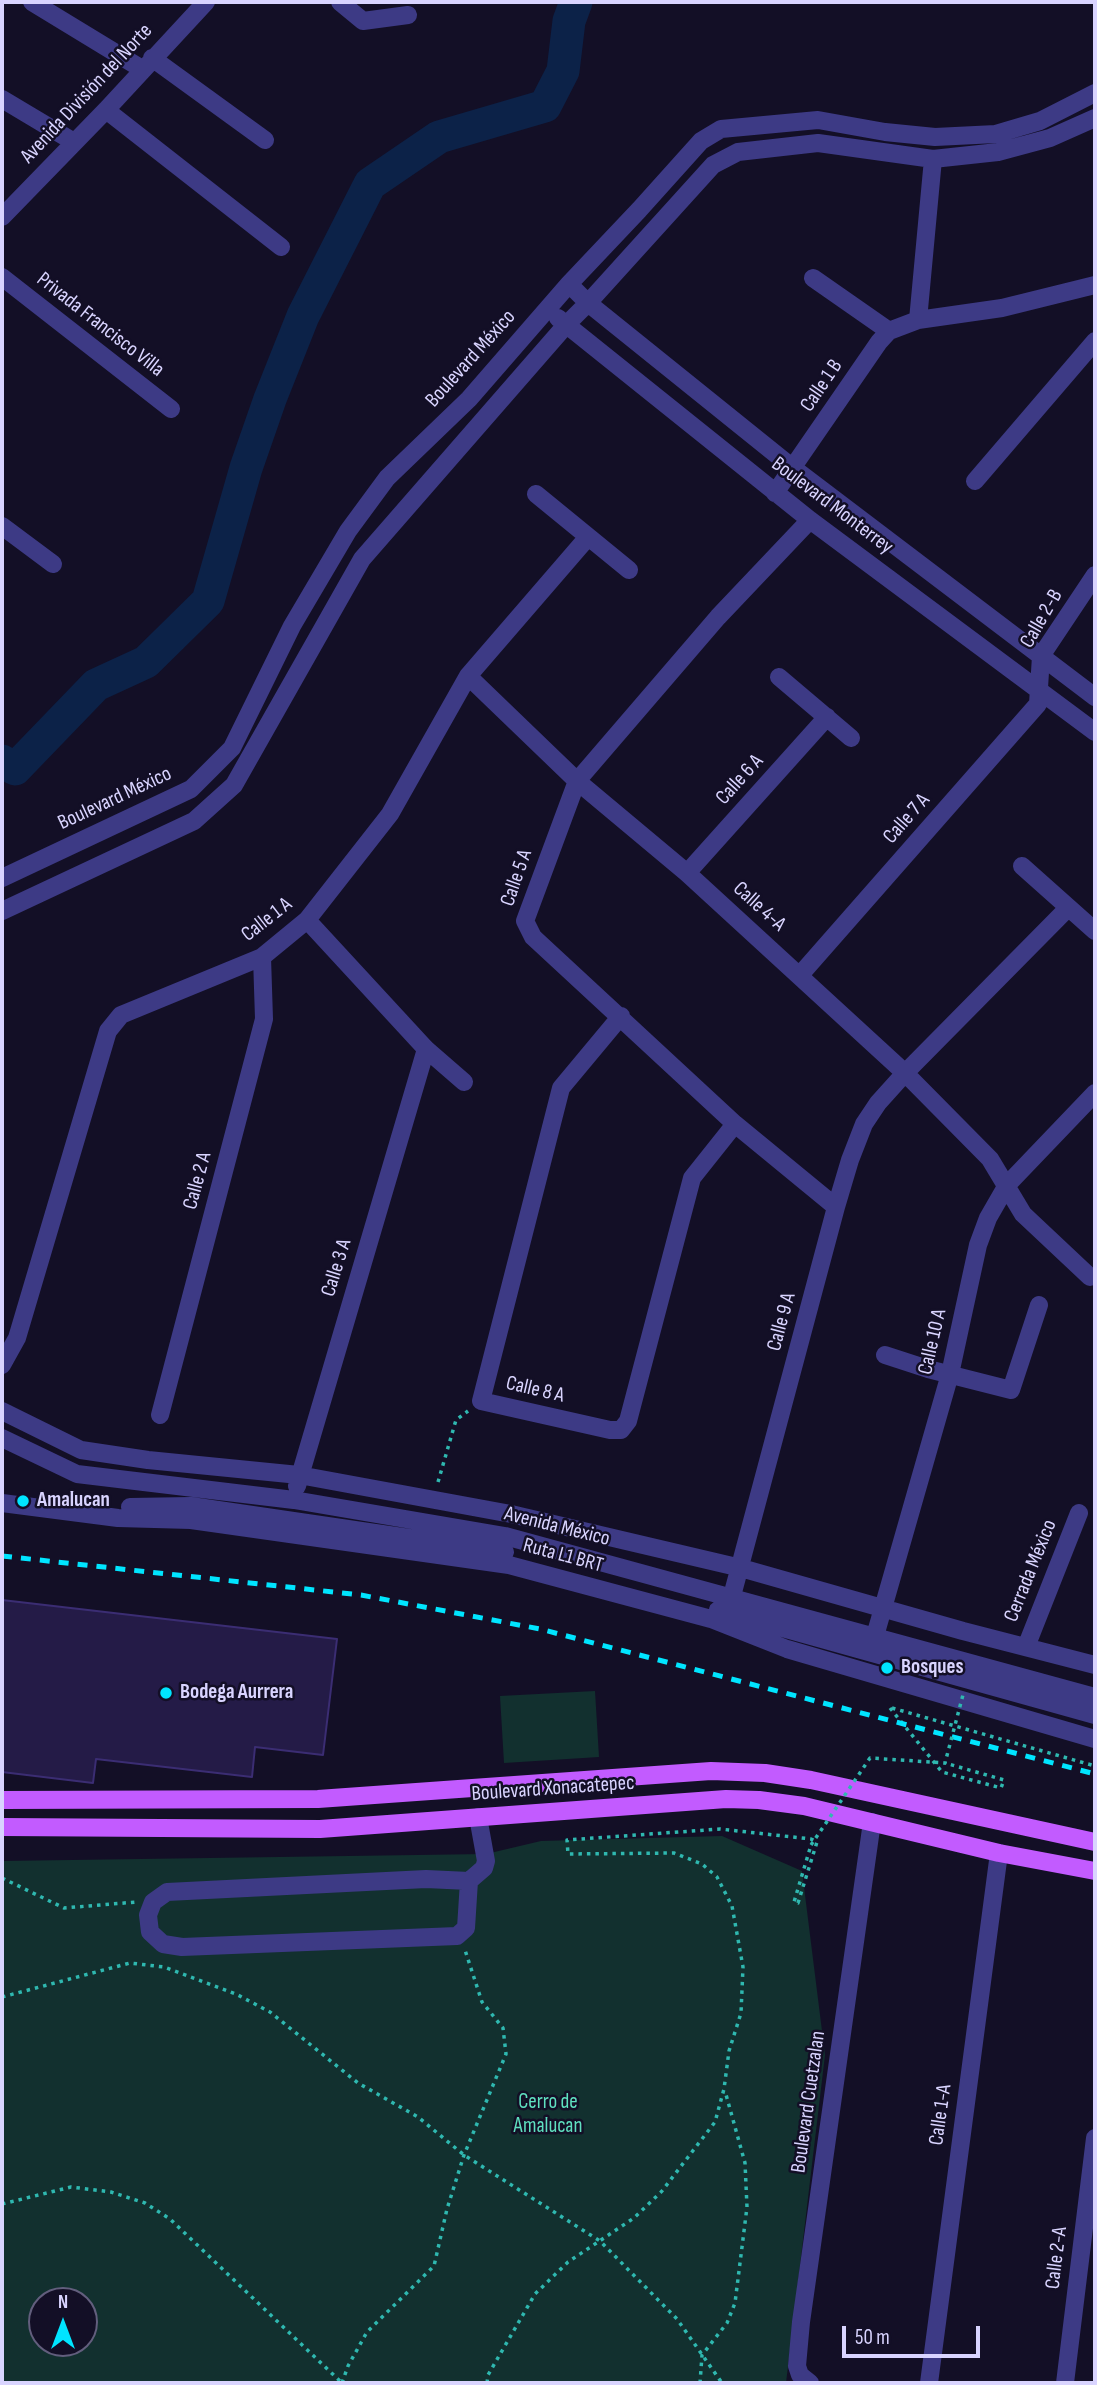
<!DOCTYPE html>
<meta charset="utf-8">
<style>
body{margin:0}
#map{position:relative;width:1097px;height:2385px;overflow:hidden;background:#130f26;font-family:"Sofia Sans Condensed",sans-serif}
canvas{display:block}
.frame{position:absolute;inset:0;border:4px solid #d9d4ff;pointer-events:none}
.north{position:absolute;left:28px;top:2287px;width:70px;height:70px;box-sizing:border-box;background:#130f26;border:2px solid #625e7d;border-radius:50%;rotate:0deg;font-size:19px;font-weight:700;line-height:28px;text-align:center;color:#d9d4ff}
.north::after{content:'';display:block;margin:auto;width:24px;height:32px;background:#00e5ff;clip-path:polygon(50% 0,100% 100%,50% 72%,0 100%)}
.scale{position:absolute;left:842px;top:2326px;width:138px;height:32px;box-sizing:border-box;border:4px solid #d9d4ff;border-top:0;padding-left:9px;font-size:21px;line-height:24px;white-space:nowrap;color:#d9d4ff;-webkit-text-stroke:5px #130f26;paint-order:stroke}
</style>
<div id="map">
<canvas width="1097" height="2385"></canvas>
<div class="frame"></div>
<div class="north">N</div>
<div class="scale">50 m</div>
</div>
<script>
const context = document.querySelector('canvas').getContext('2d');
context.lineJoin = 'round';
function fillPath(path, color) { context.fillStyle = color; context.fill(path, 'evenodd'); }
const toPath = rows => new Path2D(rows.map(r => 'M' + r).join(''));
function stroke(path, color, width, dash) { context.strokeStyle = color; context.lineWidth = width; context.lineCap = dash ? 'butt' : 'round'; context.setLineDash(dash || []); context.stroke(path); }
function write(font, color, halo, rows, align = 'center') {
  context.font = font + ' "Sofia Sans Condensed",sans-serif'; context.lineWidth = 5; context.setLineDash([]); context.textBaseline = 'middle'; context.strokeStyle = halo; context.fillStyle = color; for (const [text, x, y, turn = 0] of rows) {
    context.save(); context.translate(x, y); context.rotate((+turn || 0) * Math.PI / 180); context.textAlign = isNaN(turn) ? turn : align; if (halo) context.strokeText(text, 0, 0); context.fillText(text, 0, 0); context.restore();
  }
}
fillPath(toPath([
 [595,1691,599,1757,504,1763,500,1696],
 [722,1836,802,1871,825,2055,786,2383,2,2383,2,1861,486,1854,541,1841],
 [42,2301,84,2301,84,2343,42,2343]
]), '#12302f');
stroke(toPath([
 [2,761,15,769,96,685,146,662,208,601,246,468,270,399,303,316,370,184,439,137,545,106,563,71,569,21,576,2]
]), '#0c2248', 33);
const building = toPath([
 [2,1600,337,1639,323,1755,255,1747,252,1777,96,1759,93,1783,2,1772,2,1600]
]);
fillPath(building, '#241b47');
stroke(building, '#3b2d73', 2);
stroke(toPath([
 [438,1482,456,1420,468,1411],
 [890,1708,942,1772,1001,1788,1004,1780,945,1763],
 [892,1708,1095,1766],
 [2,1878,64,1908,136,1902],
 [2,1997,130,1963,164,1967,236,1994,270,2012,358,2083,418,2117,464,2155,600,2241,677,2319,722,2383],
 [2,2204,71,2187,111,2192,145,2203,170,2219,342,2383],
 [342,2383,348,2366,367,2332,434,2266,447,2209,464,2155,506,2054,503,2028,482,2002,465,1950],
 [487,2383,488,2375,535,2294,568,2262,634,2218,662,2191,715,2122,724,2089,729,2051,741,2013,743,1967,732,1906,717,1877,702,1864,674,1853,568,1854,567,1840,720,1829,811,1839,817,1842,798,1903,794,1902,811,1845],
 [700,2383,702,2355,727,2323,735,2303,747,2207,745,2163,725,2091]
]), '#2fb8b0', 3.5, [3.5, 5]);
stroke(toPath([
 [32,2,142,69],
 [340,2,363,21,408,15],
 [152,58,265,140],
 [2,99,74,142],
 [106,110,281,247],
 [2,217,106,110,206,2],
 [2,277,171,409],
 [813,278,889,331],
 [569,284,588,303,793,468,1095,697],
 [558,318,810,520,1095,732],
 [918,320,933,159],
 [975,481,1095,341],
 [775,493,879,342,889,331,918,320,1002,308,1095,285],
 [536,494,629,570],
 [810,520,718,617,577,781,525,921,533,937,735,1124,836,1207],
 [2,526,53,564],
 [468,676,577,781,687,873,905,1073,990,1159,1023,1214,1090,1277],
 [779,677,851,738],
 [1022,866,1095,931],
 [687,873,827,717],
 [2,878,191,789,232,748,292,626,348,531,387,478,469,399,569,284,639,210,701,141,721,129,818,120,885,132,935,137,996,134,1040,121,1095,93],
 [2,911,194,821,234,785,362,559,566,325,588,303,713,165,738,152,818,143,933,159,998,152,1050,138,1095,118],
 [307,920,426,1049,464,1082],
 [800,975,1038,704,1041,656,1095,575],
 [621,1016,561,1088,481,1401,610,1430,621,1430,628,1421,692,1178,735,1124],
 [885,1355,928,1369,1011,1390,1039,1305],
 [2,1365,17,1338,108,1031,121,1015,262,957,307,920,390,814,468,676,588,537],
 [2,1411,81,1450,148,1460,299,1475,511,1514,741,1568,963,1631,1095,1665],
 [160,1415,264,1019,262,957],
 [2,1438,77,1474,294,1500,505,1536,1095,1697],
 [297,1486,426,1049],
 [2,1503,118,1518,191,1520,509,1565,711,1619,787,1649,1095,1739],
 [130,1507,191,1506,505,1552],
 [732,1596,836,1207,850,1160,864,1124,878,1103,905,1073,1068,908],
 [718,1610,1095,1715],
 [875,1636,950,1374,978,1245,988,1218,1007,1185,1095,1093],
 [1026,1647,1079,1513],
 [469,1881,466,1928,457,1936,182,1947,163,1944,150,1932,148,1915,153,1902,167,1892,426,1879,469,1881,484,1868,486,1861,478,1817],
 [810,2383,800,2375,797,2366,801,2322,872,1822],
 [929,2383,999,1853],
 [1065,2383,1095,2138]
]), '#3d3a85', 18);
stroke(toPath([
 [2,1800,318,1799,711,1771,765,1773,811,1780,1095,1842],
 [2,1827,320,1829,726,1799,759,1800,804,1806,999,1853,1095,1871]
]), '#c25bff', 18);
stroke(toPath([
 [2,1556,361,1595,540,1629,1095,1774]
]), '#00e5ff', 5, [10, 9]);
stroke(toPath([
 [811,1845,870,1758,945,1763,964,1691]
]), '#2fb8b0', 3.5, [3.5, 5]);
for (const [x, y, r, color] of [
 [23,1501,7,"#00e5ff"],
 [887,1668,7,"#00e5ff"],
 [166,1693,7,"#00e5ff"]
]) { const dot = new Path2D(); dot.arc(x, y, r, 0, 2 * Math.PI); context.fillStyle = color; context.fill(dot); stroke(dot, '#130f26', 2.5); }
write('21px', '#d9d4ff', '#130f26', [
 ["Avenida División del Norte",87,94,-47],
 ["Privada Francisco Villa",100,325,38],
 ["Boulevard México",471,359,-48],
 ["Calle 1 B",822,386,-56],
 ["Boulevard Monterrey",832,506,37],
 ["Calle 2-B",1042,619,-60],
 ["Calle 6 A",740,780,-48],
 ["Boulevard México",115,799,-25],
 ["Calle 7 A",907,819,-49],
 ["Calle 5 A",517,878,-71],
 ["Calle 4-A",759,907,42],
 ["Calle 1 A",267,920,-38],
 ["Calle 2 A",198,1181,-75],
 ["Calle 3 A",337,1268,-73],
 ["Calle 9 A",782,1322,-75],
 ["Calle 10 A",933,1342,-77],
 ["Calle 8 A",535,1390,13],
 ["Avenida México",557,1527,14],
 ["Ruta L1 BRT",563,1556,15],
 ["Cerrada México",1031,1571,-68],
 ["Boulevard Xonacatepec",553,1789,-4],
 ["Boulevard Cuetzalan",809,2102,-82],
 ["Calle 1-A",941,2115,-82],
 ["Calle 2-A",1057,2258,-83]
]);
write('bold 21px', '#d9d4ff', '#130f26', [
 ["Amalucan",37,1501],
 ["Bosques",901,1668],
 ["Bodega Aurrera",180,1693]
], 'left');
write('21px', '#5fe0c0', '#130f26', [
 ["Cerro de",548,2103],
 ["Amalucan",548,2127]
]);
</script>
